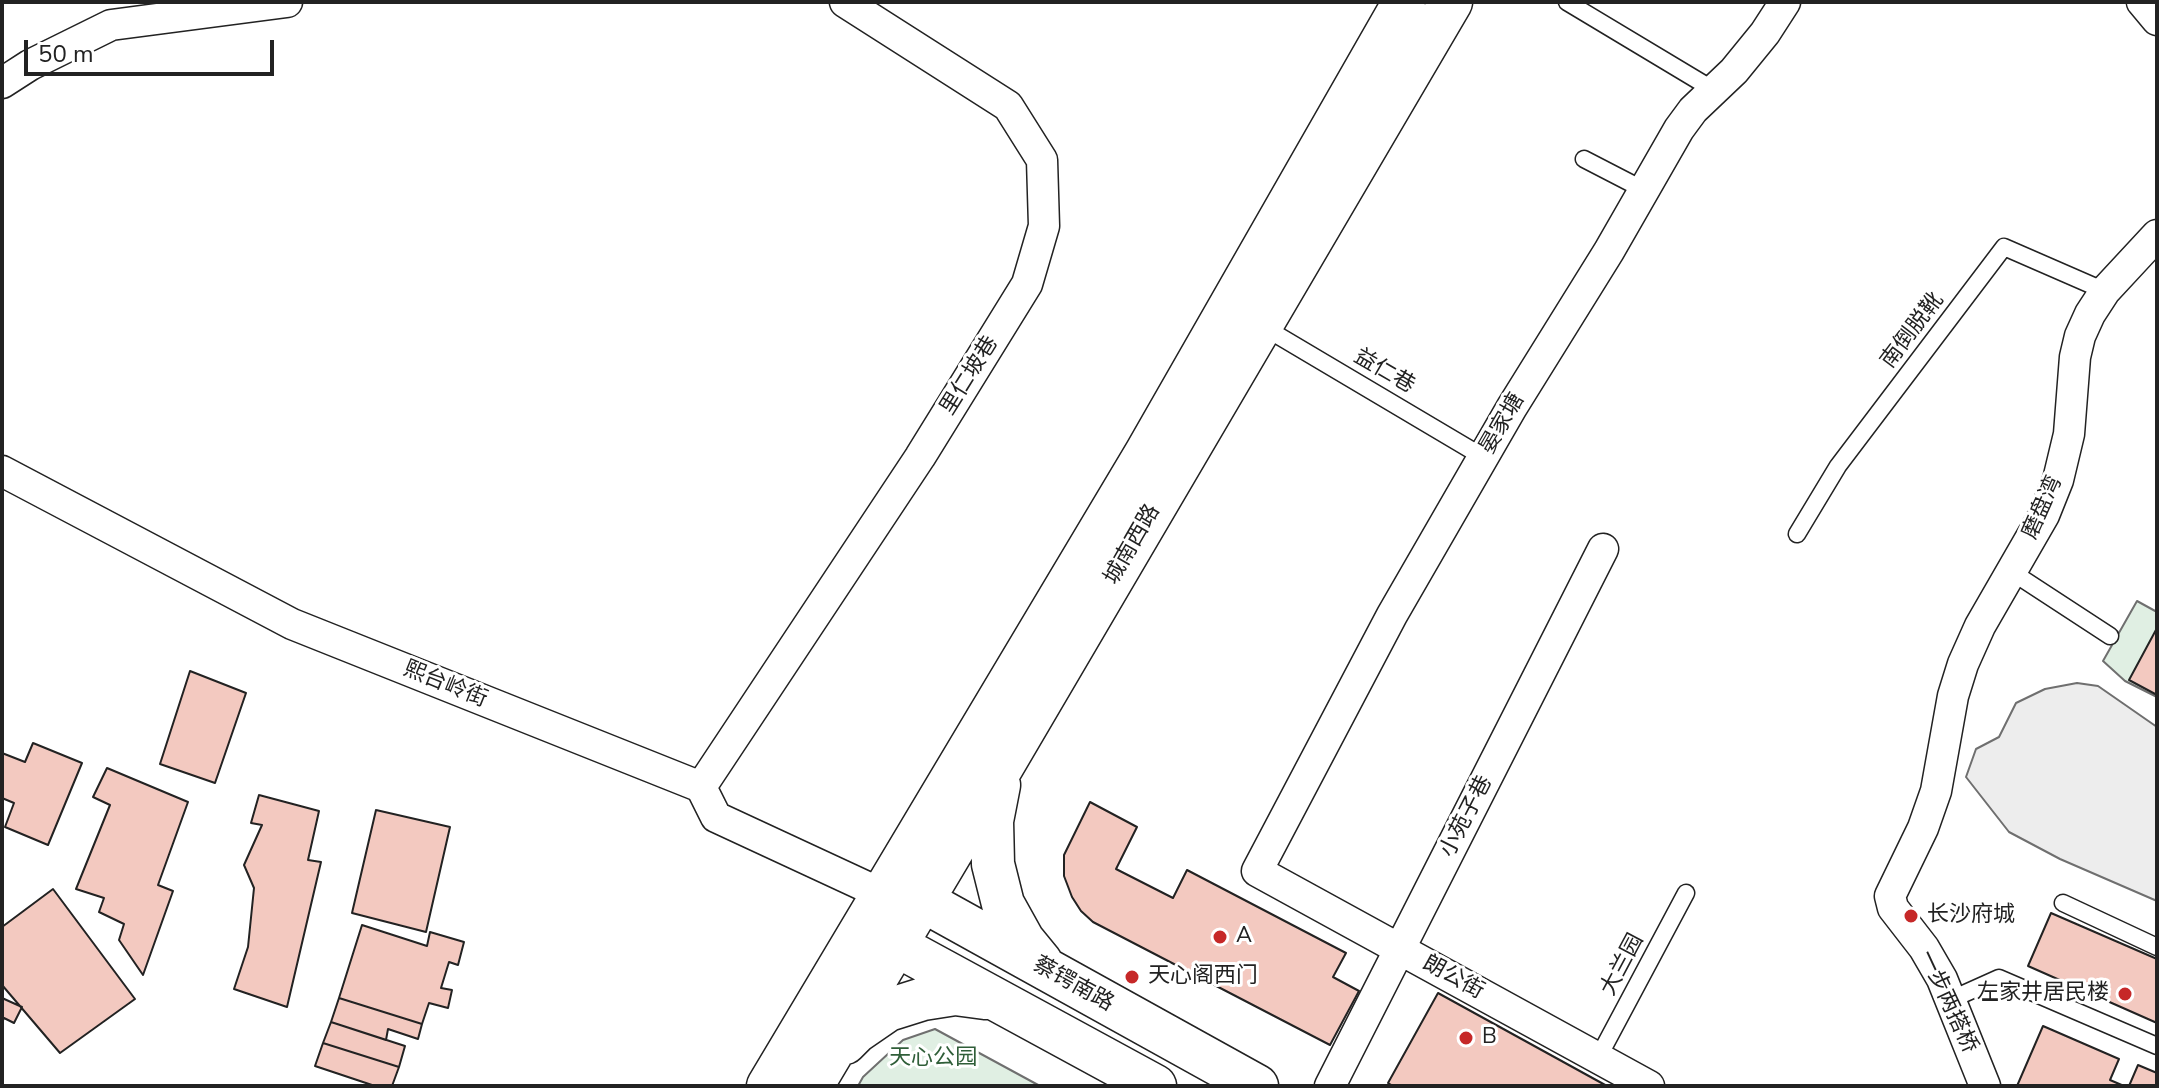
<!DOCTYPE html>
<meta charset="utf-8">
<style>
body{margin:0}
#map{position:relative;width:2159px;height:1088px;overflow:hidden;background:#fff;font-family:"Nunito Sans",sans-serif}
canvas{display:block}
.frame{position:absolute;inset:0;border:4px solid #222;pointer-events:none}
.scale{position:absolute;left:24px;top:40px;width:250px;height:36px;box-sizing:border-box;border:4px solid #222;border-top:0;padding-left:10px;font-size:24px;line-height:28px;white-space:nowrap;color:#222;-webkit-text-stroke:6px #fff;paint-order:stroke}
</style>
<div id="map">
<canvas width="2159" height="1088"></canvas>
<div class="frame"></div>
<div class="scale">50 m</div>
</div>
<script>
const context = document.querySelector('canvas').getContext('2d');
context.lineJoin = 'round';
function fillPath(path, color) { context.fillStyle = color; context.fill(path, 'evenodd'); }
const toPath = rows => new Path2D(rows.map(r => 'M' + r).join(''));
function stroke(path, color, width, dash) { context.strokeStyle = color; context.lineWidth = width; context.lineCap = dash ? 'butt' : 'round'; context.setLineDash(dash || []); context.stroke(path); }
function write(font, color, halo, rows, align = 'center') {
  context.font = font + ' "Nunito Sans","Noto Sans SC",sans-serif'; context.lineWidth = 6; context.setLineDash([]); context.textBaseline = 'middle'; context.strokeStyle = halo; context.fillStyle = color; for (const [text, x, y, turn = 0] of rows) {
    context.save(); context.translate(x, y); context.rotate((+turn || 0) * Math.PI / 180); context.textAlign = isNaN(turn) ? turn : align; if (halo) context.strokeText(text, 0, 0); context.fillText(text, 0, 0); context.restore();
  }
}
const green = toPath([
 [2137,601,2157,612,2157,697,2125,681,2103,661,2137,601],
 [935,1029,1040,1086,858,1086,863,1077,903,1040,935,1029]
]);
fillPath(green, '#e0efe3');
stroke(green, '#6f6f6f', 2);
const parking = toPath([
 [2077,683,2098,686,2157,727,2157,901,2060,859,2009,832,1966,777,1976,749,1999,737,2016,703,2045,689,2077,683]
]);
fillPath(parking, '#ededed');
stroke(parking, '#6f6f6f', 2);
const building = toPath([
 [2157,628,2157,695,2129,680,2157,628],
 [190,671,246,693,215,783,160,764,190,671],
 [33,743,82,763,48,845,5,827,14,803,2,798,2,753,25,762,33,743],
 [107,768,188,802,158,885,173,891,143,975,119,940,124,924,99,912,104,898,76,889,110,805,93,797,107,768],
 [259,795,319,811,308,860,321,862,287,1007,234,989,248,947,254,888,244,865,262,825,251,823,259,795],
 [1090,802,1137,827,1116,869,1173,898,1187,870,1346,953,1333,977,1359,991,1330,1045,1093,922,1081,911,1072,897,1064,876,1064,855,1090,802],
 [376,810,450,827,426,932,352,913,376,810],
 [53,889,135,999,60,1053,2,985,2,927,53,889],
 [2051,913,2157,959,2157,1023,2028,966,2051,913],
 [362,925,427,946,430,932,464,942,458,965,449,962,441,988,452,990,448,1008,429,1003,422,1024,339,998,362,925],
 [1438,993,1607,1086,1393,1086,1388,1083,1438,993],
 [2,998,22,1007,14,1023,4,1018,2,1023,2,998],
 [339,998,422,1024,418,1039,388,1029,386,1040,331,1022,339,998],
 [331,1022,405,1046,399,1067,323,1043,331,1022],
 [2043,1026,2119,1059,2110,1080,2124,1086,2017,1086,2043,1026],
 [323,1043,399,1067,392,1086,375,1086,315,1066,323,1043],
 [2138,1065,2157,1073,2157,1086,2129,1086,2138,1065]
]);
fillPath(building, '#f3c9c0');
stroke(building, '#222', 2);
const service = toPath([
 [1567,2,1712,89],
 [1584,159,1644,190],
 [1262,326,1483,457],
 [1797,534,1838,466,2004,247,2105,291],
 [2012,572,2110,636],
 [2063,903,2157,947],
 [1950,1000,1999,978,2157,1046],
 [1598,1058,1686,893]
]);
const minor = toPath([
 [2142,2,2157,20],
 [2,83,30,65,111,25,287,2],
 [2,471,292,624,701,787,716,817,882,894],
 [701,787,920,457,1027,284,1044,226,1042,160,1008,106,845,2],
 [1330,1086,1603,549],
 [1649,1086,1257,871,1392,615,1512,407,1609,251,1679,129,1693,110,1734,71,1765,33,1785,2],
 [1985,1086,1942,979,1924,948,1893,908,1890,896,1923,828,1936,791,1953,696,1963,664,1980,626,2044,515,2058,480,2069,434,2075,357,2080,336,2090,314,2105,291,2157,235]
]);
const secondary = toPath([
 [999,785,992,821,993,864,1003,904,1023,940,1041,962],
 [898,887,1257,1086],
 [870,931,1155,1086],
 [845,1043,856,1032,888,1010,923,999,955,994,985,998],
 [768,1086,1146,453,1404,2],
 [812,1086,1002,767,1451,2]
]);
stroke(service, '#222', 19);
stroke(minor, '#222', 33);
stroke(secondary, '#222', 45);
stroke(service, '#fff', 16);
stroke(minor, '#fff', 30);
stroke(secondary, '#fff', 42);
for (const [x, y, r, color] of [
 [1911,916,8,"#c62828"],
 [1220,937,8,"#c62828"],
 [1132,977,8,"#c62828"],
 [2125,994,8,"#c62828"],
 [1466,1038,8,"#c62828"]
]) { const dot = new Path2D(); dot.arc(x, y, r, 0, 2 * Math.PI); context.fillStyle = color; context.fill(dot); stroke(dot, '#fff', 3); }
write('22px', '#222', '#fff', [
 ["南倒脱靴",1913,331,-53],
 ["益仁巷",1384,372,30],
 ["里仁坡巷",970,376,-58],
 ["晏家塘",1503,424,-60],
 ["磨盘湾",2043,508,-66],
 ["城南西路",1133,545,-60],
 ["熙台岭街",445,685,22],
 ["小苑子巷",1467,817,-63],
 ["大兰园",1623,965,-62],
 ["朗公街",1453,978,29],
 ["蔡锷南路",1073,985,29],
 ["一步两搭桥",1947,1002,65]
]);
write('22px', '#222', '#fff', [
 ["长沙府城",1927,916],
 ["A",1236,937],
 ["天心阁西门",1148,977],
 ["左家井居民楼",2109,994,"right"],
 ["B",1482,1038]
], 'left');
write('22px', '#2f5e38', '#fff', [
 ["天心公园",933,1059]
]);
</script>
